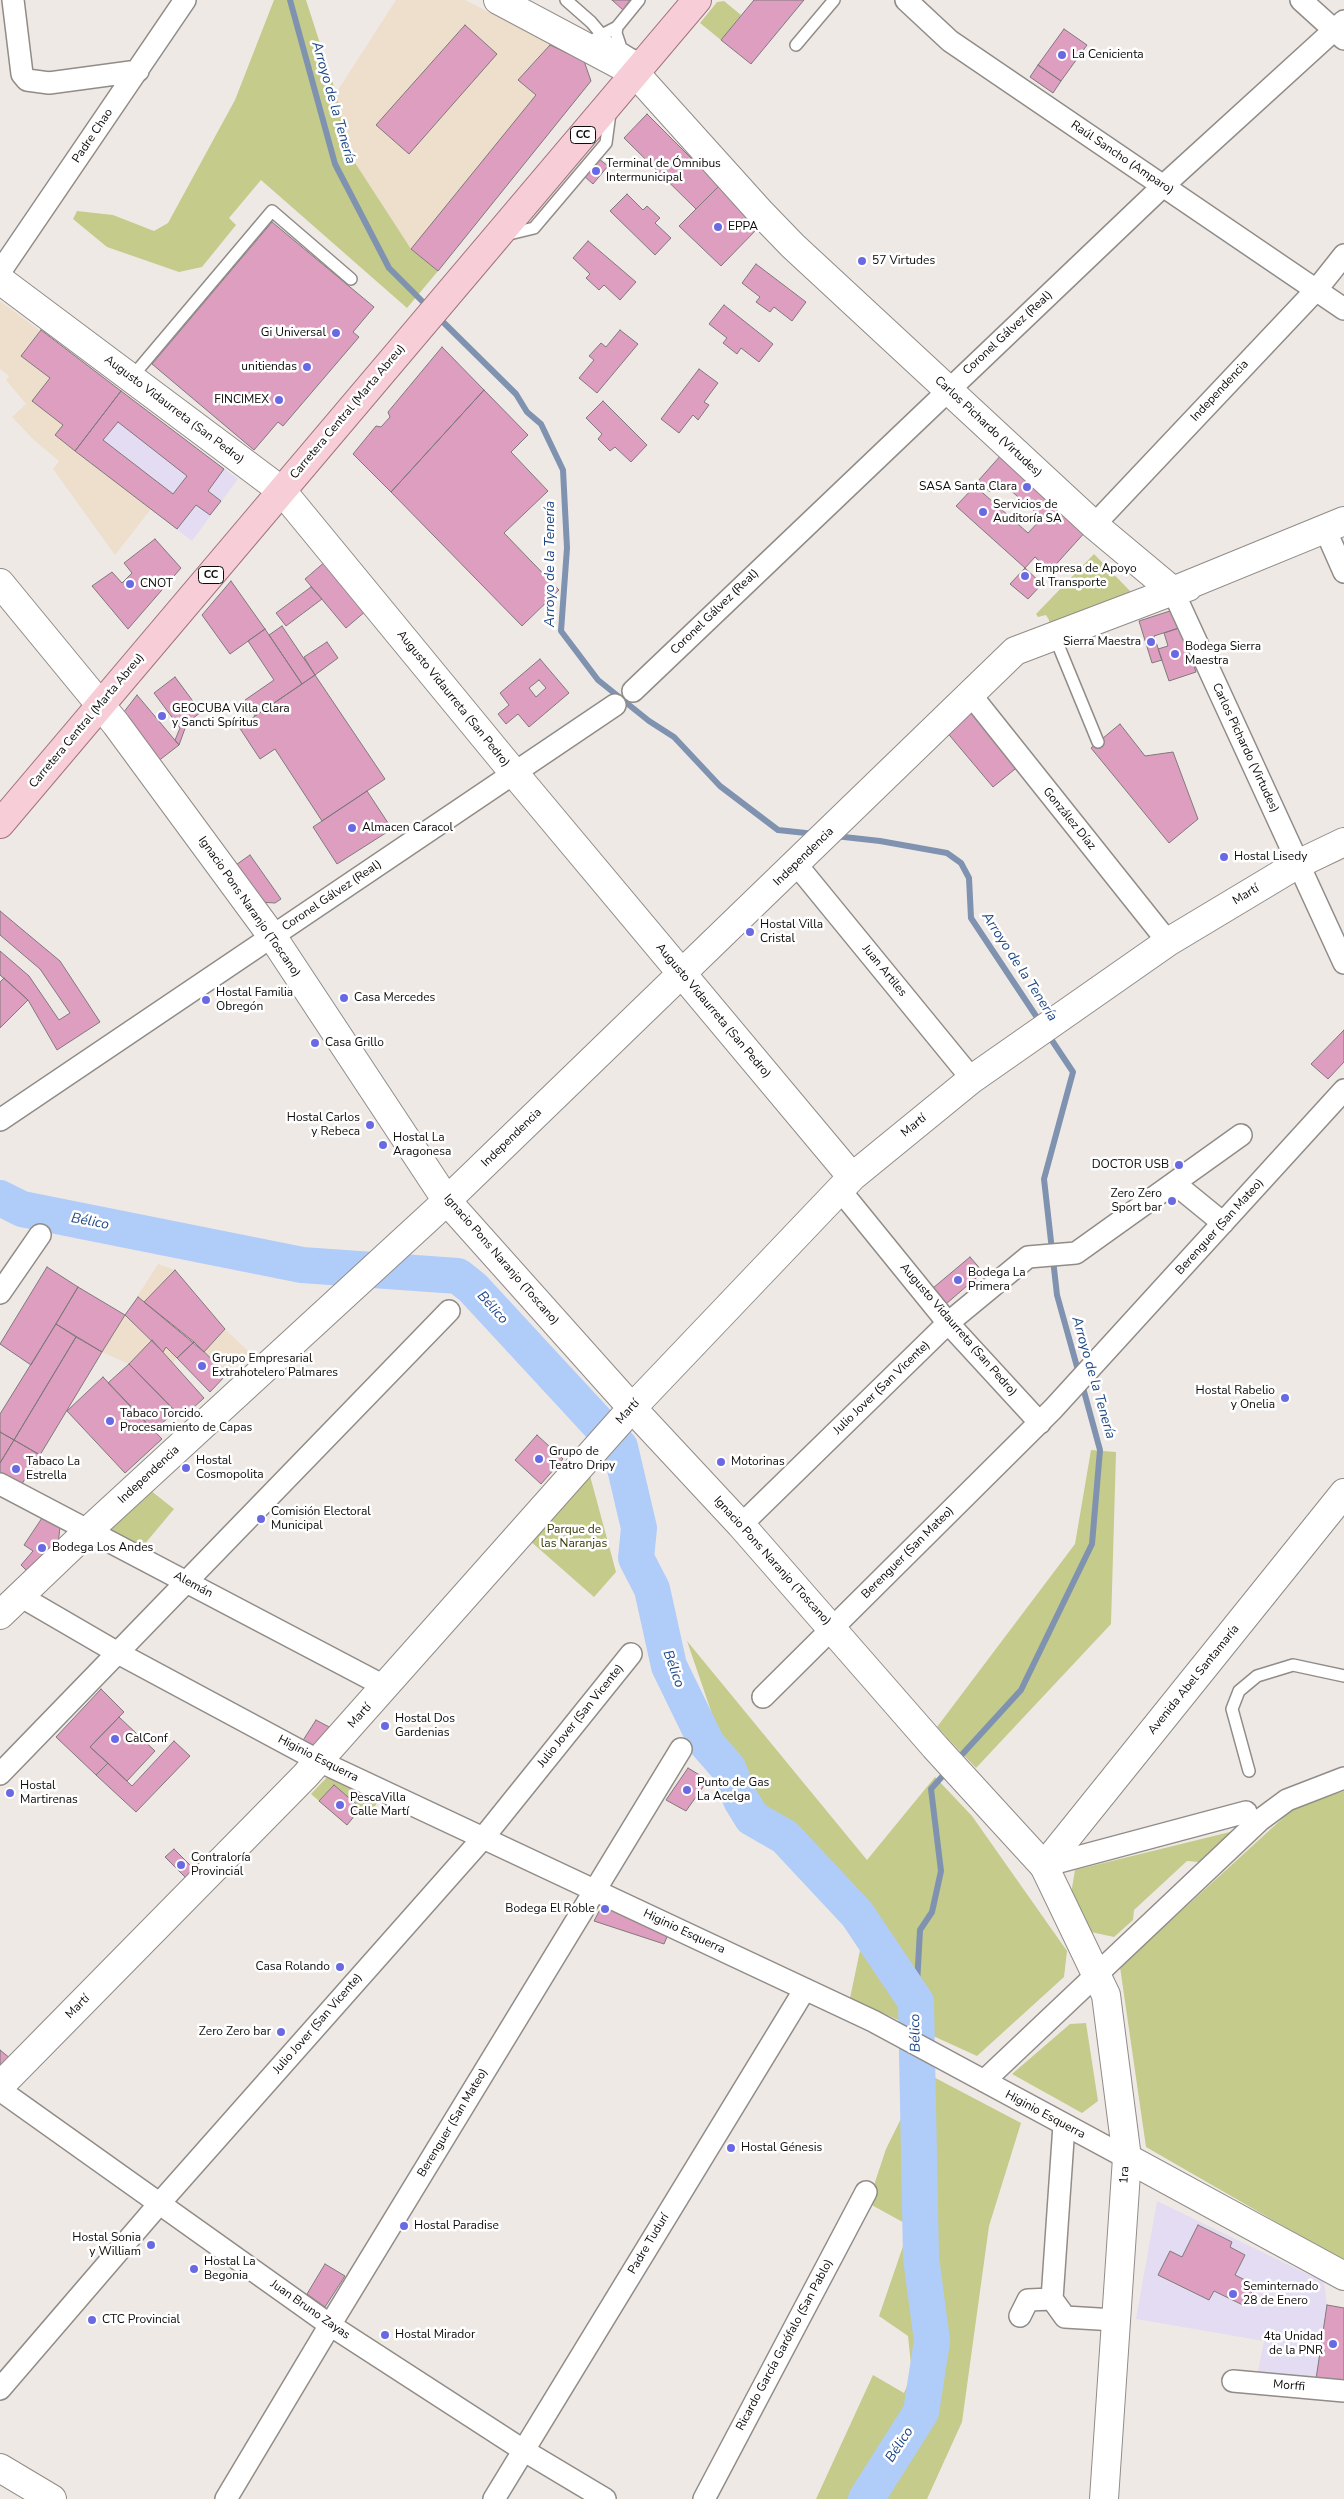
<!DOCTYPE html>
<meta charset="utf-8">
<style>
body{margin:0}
canvas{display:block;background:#efe9e5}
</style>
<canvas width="1344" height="2499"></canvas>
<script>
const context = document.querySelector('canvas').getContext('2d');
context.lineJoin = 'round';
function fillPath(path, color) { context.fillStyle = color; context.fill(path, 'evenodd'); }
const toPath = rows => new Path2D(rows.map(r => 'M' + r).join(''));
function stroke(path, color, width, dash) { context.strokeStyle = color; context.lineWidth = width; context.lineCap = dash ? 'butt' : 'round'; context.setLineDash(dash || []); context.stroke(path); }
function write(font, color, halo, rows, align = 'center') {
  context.font = font + ' "Nunito Sans",sans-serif'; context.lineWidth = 5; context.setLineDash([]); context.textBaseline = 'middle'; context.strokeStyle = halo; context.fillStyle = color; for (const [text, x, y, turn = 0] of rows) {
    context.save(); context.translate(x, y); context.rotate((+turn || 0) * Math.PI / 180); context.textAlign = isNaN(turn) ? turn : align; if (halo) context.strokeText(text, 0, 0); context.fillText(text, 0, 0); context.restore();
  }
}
fillPath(toPath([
 [396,0,465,0,584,61,591,81,438,271,411,249,350,155,336,93],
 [0,301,121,391,75,451,151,509,115,555,53,469,59,461,34,440,12,417,26,404,6,380,9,376,0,369],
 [158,1264,175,1270,225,1329,249,1352,227,1374,194,1342,177,1358,172,1364,204,1398,182,1418,129,1364,102,1352]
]), '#eedecc');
fillPath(toPath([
 [121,391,238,479,192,541,75,451],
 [1157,2201,1324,2282,1327,2305,1316,2379,1257,2376,1264,2341,1136,2319]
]), '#e4dcf2');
fillPath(toPath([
 [274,0,306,0,336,93,350,155,411,249,438,271,407,308,261,180,229,218,236,225,202,267,179,272,107,247,73,219,77,211,113,215,154,231,168,223,235,100],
 [724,1,741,15,721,40,700,23,717,2],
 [1094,554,1132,593,1049,624,1049,620,1046,615,1038,617,1036,614],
 [1091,1450,1116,1452,1111,1624,976,1768,937,1727,1075,1544],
 [589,1472,616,1572,594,1597,529,1540],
 [150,1490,174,1509,143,1546,107,1529],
 [687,1641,867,1860,935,1777,972,1816,1067,1951,1064,1977,977,2056,850,1998,862,1941,847,1894,788,1832,771,1823,743,1789,741,1768,722,1743],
 [330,1774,380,1798,372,1811,361,1808,334,1785,319,1801,311,1794],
 [1344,1791,1344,2261,1146,2147,1120,1967,1296,1806],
 [1234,1831,1199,1862,1187,1861,1134,1910,1133,1920,1114,1937,1091,1932,1071,1894,1075,1870],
 [1086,2023,1098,2101,1082,2113,1012,2074,1070,2024],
 [924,2072,1021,2123,989,2226,962,2422,927,2499,816,2499,873,2375,904,2393,912,2374,908,2336,879,2316,910,2226,868,2203,886,2149]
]), '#c5cb8b');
stroke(toPath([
 [290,0,335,164,389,268,429,308],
 [438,317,516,394,527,412,541,424,563,470,567,548,561,631,598,680,649,721,674,737,720,786,778,830,815,834],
 [835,836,880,841,947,853,961,863,969,878,971,918,1040,1022],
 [1047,1033,1073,1072,1044,1179,1057,1295,1079,1374],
 [957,1760,1021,1690,1092,1544,1100,1450,1082,1384],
 [916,2002,920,1930,932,1912,941,1871,931,1789,947,1771]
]), '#7f93b1', 6);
stroke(toPath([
 [0,1198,22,1209,302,1265,458,1276,473,1288,620,1447,639,1528,636,1558,652,1589,669,1666,707,1744,728,1768,741,1800,752,1818,785,1837,857,1914,916,2002,921,2258,932,2341,921,2412,866,2499]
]), '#b0cdf9', 36);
const building = toPath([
 [612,0,630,0,623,10,612,0],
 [754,0,804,0,751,64,721,40,754,0],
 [465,25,497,54,409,154,376,125,465,25],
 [1064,29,1087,45,1061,81,1038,65,1064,29],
 [550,45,584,61,591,81,438,271,411,249,536,95,518,80,550,45],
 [1038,65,1061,81,1053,93,1030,77,1038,65],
 [647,114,719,186,696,209,624,138,647,114],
 [599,159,608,166,593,184,584,176,599,159],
 [719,186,757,229,721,266,679,226,719,186],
 [627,194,643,210,647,206,660,218,655,223,671,238,655,255,610,211,627,194],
 [272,222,374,307,353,332,359,337,283,426,278,422,254,450,152,364,272,222],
 [588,241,636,282,620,300,604,285,599,290,586,278,590,274,573,258,588,241],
 [756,264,806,302,792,321,774,307,770,312,756,302,760,297,742,283,756,264],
 [724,305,773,344,759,362,741,348,737,354,723,343,727,338,709,324,724,305],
 [41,330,121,391,75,451,55,435,63,425,32,401,50,378,21,356,41,330],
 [620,330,638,344,597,393,579,378,594,360,589,356,601,343,606,347,620,330],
 [442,347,484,390,391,492,353,454,376,426,381,427,390,417,388,412,442,347],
 [699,369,718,383,704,402,709,405,698,420,693,415,679,433,661,419,699,369],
 [484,390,528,435,511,452,548,491,504,533,559,590,522,626,391,492,484,390],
 [121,391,224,469,208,491,221,501,210,515,196,505,177,529,75,451,121,391],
 [118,422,187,476,173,494,103,440,118,422],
 [603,401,647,445,631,462,615,447,610,451,598,439,602,434,586,418,603,401],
 [1002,454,1087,530,1050,571,1035,557,1025,568,956,506,975,486,1028,533,1042,518,1000,481,990,492,978,481,1002,454],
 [155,539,181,568,128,629,92,586,112,572,122,583,132,573,124,563,155,539],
 [326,561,367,610,346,628,305,579,326,561],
 [1025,568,1042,584,1028,599,1010,584,1025,568],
 [231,581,265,629,230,654,202,615,231,581],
 [311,587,322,599,286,626,276,613,311,587],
 [1176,609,1182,627,1154,636,1162,660,1152,663,1139,621,1176,609],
 [282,626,315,675,302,684,269,635,282,626],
 [1182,627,1196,672,1169,681,1158,649,1168,646,1164,633,1182,627],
 [265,629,302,684,255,716,245,700,274,680,248,641,265,629],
 [327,642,338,658,315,675,304,657,327,642],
 [540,659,569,693,529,727,518,714,506,724,498,714,509,705,500,693,540,659],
 [539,680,546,688,536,697,529,688,539,680],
 [315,675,385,779,322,821,275,749,260,759,239,727,315,675],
 [175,677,201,712,187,723,179,745,175,740,180,728,154,693,175,677],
 [137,695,179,745,157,762,120,717,137,695],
 [972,708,1020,765,993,787,945,730,972,708],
 [1120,724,1145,756,1173,752,1198,819,1169,843,1091,748,1120,724],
 [367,791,392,829,337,864,313,827,367,791],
 [250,855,281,899,275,903,259,902,233,867,250,855],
 [0,911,60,961,100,1022,57,1050,28,1000,0,975,0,951,29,976,59,1020,70,1013,40,969,0,935,0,911],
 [4,978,28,1000,0,1028,0,982,4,978],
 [1344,1030,1344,1062,1328,1079,1311,1064,1344,1030],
 [970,1257,983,1272,946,1304,933,1288,970,1257],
 [47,1267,78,1287,31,1365,0,1344,47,1267],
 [175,1270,225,1329,204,1352,144,1302,175,1270],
 [78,1287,125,1315,102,1352,56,1324,78,1287],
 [138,1297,194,1342,177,1358,166,1347,163,1352,125,1315,138,1297],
 [56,1324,76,1337,14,1440,0,1432,0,1414,56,1324],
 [76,1337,102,1352,40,1455,14,1440,76,1337],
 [152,1340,204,1398,182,1418,129,1364,152,1340],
 [194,1342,227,1374,210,1392,177,1358,194,1342],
 [129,1364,175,1411,154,1431,108,1383,129,1364],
 [103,1377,162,1439,125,1473,67,1411,103,1377],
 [0,1432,14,1440,0,1463,0,1432],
 [537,1435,563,1459,541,1484,515,1460,537,1435],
 [14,1440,40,1455,20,1487,0,1475,0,1463,14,1440],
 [42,1518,60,1527,58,1545,29,1573,21,1565,33,1551,24,1545,42,1518],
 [101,1689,124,1712,90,1747,108,1763,96,1775,56,1737,101,1689],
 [119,1717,155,1751,127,1781,90,1747,119,1717],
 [316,1720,333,1729,316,1753,300,1745,316,1720],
 [174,1741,190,1756,136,1812,96,1775,108,1763,132,1786,174,1741],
 [688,1768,708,1780,686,1811,666,1800,688,1768],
 [334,1785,361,1808,347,1825,319,1801,334,1785],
 [174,1849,197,1872,189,1881,165,1857,174,1849],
 [604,1902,670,1930,664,1944,594,1921,604,1902],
 [0,2050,11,2059,0,2071,0,2050],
 [1198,2225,1232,2242,1230,2247,1245,2255,1235,2275,1255,2285,1245,2306,1214,2291,1209,2300,1158,2275,1170,2251,1182,2257,1198,2225],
 [325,2264,345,2276,325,2307,307,2294,325,2264],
 [1327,2305,1344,2308,1344,2381,1316,2379,1327,2305]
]);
fillPath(building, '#de9ebf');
stroke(building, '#7f797c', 1);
const service = toPath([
 [566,0,591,22,619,55],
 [617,27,616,33,621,48,634,56,648,55],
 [596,38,617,27,639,0],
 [796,45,834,0],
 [505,235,534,228,606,143,610,113],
 [131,378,272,211,351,279],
 [1054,635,1098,742],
 [1249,1771,1232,1709,1239,1691,1257,1676,1293,1665,1344,1676]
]);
const minor = toPath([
 [13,0,22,74,27,80,49,83,138,71],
 [906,0,950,41,1344,309],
 [1301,0,1344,39],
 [0,272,185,0],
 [1094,525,1317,289,1344,255],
 [1325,529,1344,572],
 [1173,591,1344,963],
 [633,691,1163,186,1344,21],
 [971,695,1168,942],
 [796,864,972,1079],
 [0,1120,615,705],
 [1174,1183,1223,1223],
 [840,1190,948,1323,1040,1423],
 [0,1293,40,1235],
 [0,1484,386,1687],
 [741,1525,948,1323,1028,1257,1076,1253,1241,1135],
 [20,1596,118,1653,319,1761,873,2021,1127,2158],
 [763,1697,1053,1409,1344,1090],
 [0,1774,449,1311],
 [1044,1866,1246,1812],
 [984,2081,1260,1820,1287,1800,1344,1778],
 [0,2090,330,2325,523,2450,605,2499],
 [1064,2125,1052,2299,1065,2317,1115,2320],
 [1020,2316,1028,2300,1052,2299],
 [1233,2381,1344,2391],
 [0,2389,159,2204,483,1838,631,1654],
 [226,2499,330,2325,681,1749],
 [494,2499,805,1989],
 [704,2499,866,2192]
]);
const tertiary = toPath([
 [498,0,635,73,762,214,793,246,1094,525,1173,591,1188,587],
 [0,280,282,491,514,773,852,1177],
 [0,583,116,724,272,936,447,1201,632,1408,741,1525,935,1747,1044,1866],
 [0,1615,89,1530,437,1210,1015,651,1173,591,1344,521],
 [0,2086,305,1776,632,1408,852,1177,972,1079,1168,942,1298,864,1344,842],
 [1127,2158,1344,2276],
 [0,2468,52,2499]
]);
const secondary = toPath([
 [1104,2499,1127,2158,1106,1995,1044,1866,1344,1493]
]);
const primary = toPath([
 [0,824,697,0]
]);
stroke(service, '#918c88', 14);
stroke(minor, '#918c88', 24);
stroke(tertiary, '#918c88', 30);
stroke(secondary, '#918c88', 30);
stroke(primary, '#a1747e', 30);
stroke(service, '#fff', 11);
stroke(minor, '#fff', 21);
stroke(tertiary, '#fff', 28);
stroke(secondary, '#fff', 28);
stroke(primary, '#f7cdd7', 28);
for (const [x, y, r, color] of [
 [1062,55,5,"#6969e3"],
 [596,171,5,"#6969e3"],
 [718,227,5,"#6969e3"],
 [862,261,5,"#6969e3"],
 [336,333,5,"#6969e3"],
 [307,367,5,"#6969e3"],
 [279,400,5,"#6969e3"],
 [1027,487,5,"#6969e3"],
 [983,512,5,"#6969e3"],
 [1025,576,5,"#6969e3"],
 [130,584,5,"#6969e3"],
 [1151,642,5,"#6969e3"],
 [1175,654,5,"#6969e3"],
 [162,716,5,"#6969e3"],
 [352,828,5,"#6969e3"],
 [1224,857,5,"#6969e3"],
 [750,932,5,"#6969e3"],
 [344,998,5,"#6969e3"],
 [206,1000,5,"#6969e3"],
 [315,1043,5,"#6969e3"],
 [370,1125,5,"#6969e3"],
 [383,1145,5,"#6969e3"],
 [1179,1165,5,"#6969e3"],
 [1172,1201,5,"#6969e3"],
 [958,1280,5,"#6969e3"],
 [202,1366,5,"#6969e3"],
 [1285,1398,5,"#6969e3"],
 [110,1421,5,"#6969e3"],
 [539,1459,5,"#6969e3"],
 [721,1462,5,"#6969e3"],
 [186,1468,5,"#6969e3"],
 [16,1469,5,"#6969e3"],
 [261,1519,5,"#6969e3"],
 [42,1548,5,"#6969e3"],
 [385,1726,5,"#6969e3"],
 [115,1739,5,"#6969e3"],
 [687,1790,5,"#6969e3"],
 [10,1793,5,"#6969e3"],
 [340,1805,5,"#6969e3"],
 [181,1865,5,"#6969e3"],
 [605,1909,5,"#6969e3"],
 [340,1967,5,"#6969e3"],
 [281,2032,5,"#6969e3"],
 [731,2148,5,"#6969e3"],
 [404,2226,5,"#6969e3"],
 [151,2245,5,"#6969e3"],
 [194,2269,5,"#6969e3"],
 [1233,2294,5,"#6969e3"],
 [92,2320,5,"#6969e3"],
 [385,2335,5,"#6969e3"],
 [1333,2344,5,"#6969e3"]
]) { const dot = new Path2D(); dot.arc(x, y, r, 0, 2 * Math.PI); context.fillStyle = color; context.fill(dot); stroke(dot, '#fff', 2); }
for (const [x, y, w] of [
 [583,135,25],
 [211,575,25]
]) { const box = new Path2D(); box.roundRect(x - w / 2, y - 8.5, w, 17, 4); context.fillStyle = '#fff'; context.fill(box); stroke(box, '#0d0b0a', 1); }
write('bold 11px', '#0d0b0a', null, [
 ["CC",583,135],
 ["CC",211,575]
]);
write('12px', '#0d0b0a', '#fff', [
 ["La Cenicienta",1072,55],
 ["Terminal de Ómnibus",606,164],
 ["Intermunicipal",606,178],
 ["EPPA",728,227],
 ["57 Virtudes",872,261],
 ["Gi Universal",326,333,"right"],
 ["unitiendas",297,367,"right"],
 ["FINCIMEX",269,400,"right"],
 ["SASA Santa Clara",1017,487,"right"],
 ["Servicios de",993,505],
 ["Auditoría SA",993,519],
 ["Empresa de Apoyo",1035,569],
 ["al Transporte",1035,583],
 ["CNOT",140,584],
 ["Sierra Maestra",1141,642,"right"],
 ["Bodega Sierra",1185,647],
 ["Maestra",1185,661],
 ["GEOCUBA Villa Clara",172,709],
 ["y Sancti Spíritus",172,723],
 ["Almacen Caracol",362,828],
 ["Hostal Lisedy",1234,857],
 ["Hostal Villa",760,925],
 ["Cristal",760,939],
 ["Hostal Familia",216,993],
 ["Obregón",216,1007],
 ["Casa Mercedes",354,998],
 ["Casa Grillo",325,1043],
 ["Hostal Carlos",360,1118,"right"],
 ["y Rebeca",360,1132,"right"],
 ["Hostal La",393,1138],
 ["Aragonesa",393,1152],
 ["DOCTOR USB",1169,1165,"right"],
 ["Zero Zero",1162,1194,"right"],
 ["Sport bar",1162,1208,"right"],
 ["Bodega La",968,1273],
 ["Primera",968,1287],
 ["Grupo Empresarial",212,1359],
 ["Extrahotelero Palmares",212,1373],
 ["Hostal Rabelio",1275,1391,"right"],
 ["y Onelia",1275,1405,"right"],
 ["Tabaco Torcido.",120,1414],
 ["Procesamiento de Capas",120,1428],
 ["Grupo de",549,1452],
 ["Teatro Dripy",549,1466],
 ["Hostal",196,1461],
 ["Cosmopolita",196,1475],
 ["Tabaco La",26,1462],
 ["Estrella",26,1476],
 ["Motorinas",731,1462],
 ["Comisión Electoral",271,1512],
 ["Municipal",271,1526],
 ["Bodega Los Andes",52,1548],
 ["Hostal Dos",395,1719],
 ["Gardenias",395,1733],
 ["CalConf",125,1739],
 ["Punto de Gas",697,1783],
 ["La Acelga",697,1797],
 ["Hostal",20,1786],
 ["Martirenas",20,1800],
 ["PescaVilla",350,1798],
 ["Calle Martí",350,1812],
 ["Contraloría",191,1858],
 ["Provincial",191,1872],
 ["Bodega El Roble",595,1909,"right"],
 ["Casa Rolando",330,1967,"right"],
 ["Zero Zero bar",271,2032,"right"],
 ["Hostal Génesis",741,2148],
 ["Hostal Paradise",414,2226],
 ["Hostal Sonia",141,2238,"right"],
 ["y William",141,2252,"right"],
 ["Hostal La",204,2262],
 ["Begonia",204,2276],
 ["Seminternado",1243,2287],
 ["28 de Enero",1243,2301],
 ["CTC Provincial",102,2320],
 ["Hostal Mirador",395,2335],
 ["4ta Unidad",1323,2337,"right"],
 ["de la PNR",1323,2351,"right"]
], 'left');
write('12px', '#0d0b0a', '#fff', [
 ["Padre Chao",93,136,-56],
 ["Raúl Sancho (Amparo)",1122,158,34],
 ["Coronel Gálvez (Real)",1008,333,-43],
 ["Independencia",1220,391,-47],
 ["Augusto Vidaurreta (San Pedro)",174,410,37],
 ["Carretera Central (Marta Abreu)",348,412,-50],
 ["Carlos Pichardo (Virtudes)",988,427,43],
 ["Coronel Gálvez (Real)",715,612,-44],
 ["Augusto Vidaurreta (San Pedro)",453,699,51],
 ["Carretera Central (Marta Abreu)",87,721,-50],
 ["Carlos Pichardo (Virtudes)",1245,748,65],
 ["González Díaz",1069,819,51],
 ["Independencia",804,857,-44],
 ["Martí",1246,895,-31],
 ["Coronel Gálvez (Real)",332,896,-34],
 ["Ignacio Pons Naranjo (Toscano)",249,907,55],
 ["Juan Artiles",884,971,51],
 ["Augusto Vidaurreta (San Pedro)",713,1011,50],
 ["Martí",914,1126,-39],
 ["Independencia",512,1138,-44],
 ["Berenguer (San Mateo)",1220,1227,-48],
 ["Ignacio Pons Naranjo (Toscano)",501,1260,49],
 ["Augusto Vidaurreta (San Pedro)",958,1330,49],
 ["Julio Jover (San Vicente)",882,1388,-44],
 ["Martí",628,1412,-48],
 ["Independencia",149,1475,-43],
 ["Berenguer (San Mateo)",908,1553,-45],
 ["Ignacio Pons Naranjo (Toscano)",772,1561,48],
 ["Alemán",193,1585,28],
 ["Avenida Abel Santamaría",1194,1680,-51],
 ["Martí",360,1716,-48],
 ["Julio Jover (San Vicente)",581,1716,-51],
 ["Higinio Esquerra",318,1759,27],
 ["Higinio Esquerra",684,1932,25],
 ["Martí",78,2007,-45],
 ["Julio Jover (San Vicente)",318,2024,-49],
 ["Higinio Esquerra",1045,2115,28],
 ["Berenguer (San Mateo)",453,2123,-59],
 ["1ra",1125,2175,-86],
 ["Padre Tudurí",649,2244,-59],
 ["Juan Bruno Zayas",310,2310,35],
 ["Ricardo García Garófalo (San Pablo)",785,2345,-62],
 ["Morffi",1289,2386,5]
]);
write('12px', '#353804', '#fff', [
 ["Parque de",574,1530],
 ["las Naranjas",574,1544]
]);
write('italic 14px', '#1d4786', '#fff', [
 ["Arroyo de la Tenería",333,103,74],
 ["Arroyo de la Tenería",551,564,-90],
 ["Arroyo de la Tenería",1019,967,57],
 ["Bélico",90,1222,11],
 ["Bélico",492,1308,48],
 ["Arroyo de la Tenería",1093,1378,74],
 ["Bélico",673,1669,70],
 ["Bélico",916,2033,-91],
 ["Bélico",900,2445,-57]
]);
</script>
